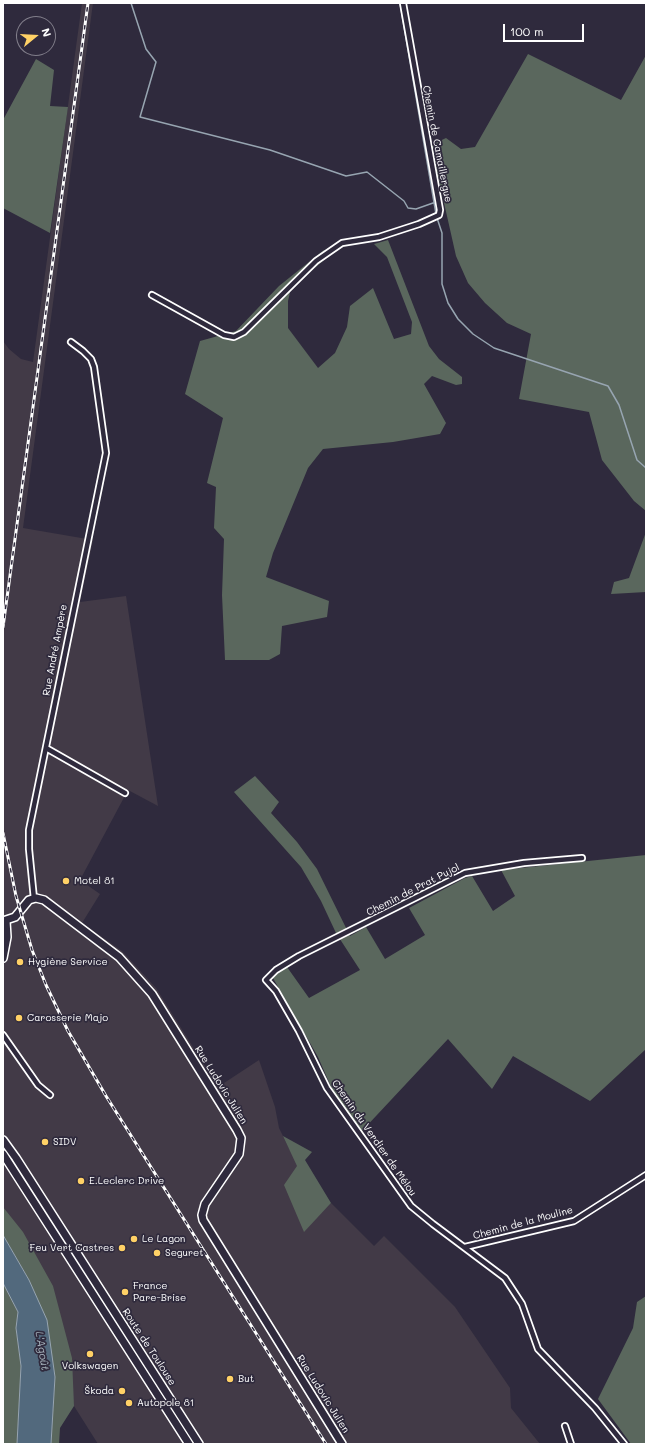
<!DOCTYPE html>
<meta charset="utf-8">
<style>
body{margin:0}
#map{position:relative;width:649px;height:1447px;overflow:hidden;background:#2f2a3d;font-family:Mali,sans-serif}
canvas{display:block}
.frame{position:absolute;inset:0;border:4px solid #fff;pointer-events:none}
.north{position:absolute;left:16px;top:16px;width:40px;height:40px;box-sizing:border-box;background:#2f2a3d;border:1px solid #827f8b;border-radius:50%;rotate:72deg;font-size:11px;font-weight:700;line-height:16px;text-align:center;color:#fff}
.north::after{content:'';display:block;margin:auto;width:14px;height:18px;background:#ffd166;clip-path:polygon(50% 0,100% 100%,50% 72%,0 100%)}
.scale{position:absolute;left:503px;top:24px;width:81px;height:18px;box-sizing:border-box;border:2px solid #fff;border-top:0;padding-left:5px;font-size:12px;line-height:14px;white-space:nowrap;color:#fff;-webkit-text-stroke:3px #2f2a3d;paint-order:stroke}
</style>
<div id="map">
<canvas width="649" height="1447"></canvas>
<div class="frame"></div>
<div class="north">N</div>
<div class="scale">100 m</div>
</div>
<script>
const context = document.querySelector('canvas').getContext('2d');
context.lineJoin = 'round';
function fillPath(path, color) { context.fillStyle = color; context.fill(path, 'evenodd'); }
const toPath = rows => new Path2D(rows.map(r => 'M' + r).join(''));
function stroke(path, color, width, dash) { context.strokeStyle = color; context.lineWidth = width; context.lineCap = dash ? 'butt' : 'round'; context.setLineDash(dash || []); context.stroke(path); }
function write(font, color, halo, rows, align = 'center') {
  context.font = font + ' Mali,sans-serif'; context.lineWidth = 3.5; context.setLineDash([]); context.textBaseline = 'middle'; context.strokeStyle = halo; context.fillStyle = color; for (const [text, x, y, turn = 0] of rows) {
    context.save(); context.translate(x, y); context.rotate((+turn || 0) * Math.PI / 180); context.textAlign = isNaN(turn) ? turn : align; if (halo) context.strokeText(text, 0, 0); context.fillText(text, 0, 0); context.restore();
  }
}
fillPath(toPath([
 [82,3,93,3,23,528,93,540,80,602,126,596,158,806,128,790,80,880,100,894,82,923,122,951,156,988,218,1087,259,1060,275,1107,279,1128,298,1166,304,1231,331,1203,374,1246,384,1236,455,1307,510,1388,511,1408,540,1444,98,1444,74,1406,60,1333,3,1216,3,341,9,349,21,359,33,362],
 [22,900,26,910,19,921,15,910]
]), '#423a47');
fillPath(toPath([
 [528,54,621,100,646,55,646,511,634,501,602,460,589,412,519,399,531,334,507,323,485,303,468,283,456,256,431,145,446,138,461,149,475,147],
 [36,59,54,70,50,106,68,107,50,233,3,208,3,120],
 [388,240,429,346,439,359,462,377,462,384,456,385,432,376,424,384,446,423,440,434,393,442,323,449,308,468,273,553,266,577,329,601,327,617,282,626,280,654,269,660,225,660,222,595,224,539,214,528,216,487,207,483,223,418,185,394,200,341,236,331,279,286,324,250,330,255,291,288,288,301,288,328,318,368,335,353,347,327,350,306,373,288,394,339,411,334,412,322,387,257,374,244],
 [646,532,646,592,611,594,614,582,629,578],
 [255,776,279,802,271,813,297,842,317,869,350,936,366,927,385,959,425,935,409,908,465,878,472,876,493,911,515,896,501,870,646,855,646,1049,590,1101,513,1056,492,1089,448,1039,362,1131,335,1096,318,1057,273,978,276,974,287,967,309,998,360,970,336,933,321,901,301,867,234,792],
 [283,1136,312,1152,305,1160,331,1203,304,1232,284,1185,297,1166],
 [3,1207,23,1232,53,1286,72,1358,74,1406,60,1428,59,1444,51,1444,55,1377,29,1280,3,1235],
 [3,1283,18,1312,16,1328,21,1366,17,1444,3,1444],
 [646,1296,646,1444,631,1444,598,1399,633,1328,637,1302]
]), '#5a675d');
const water = toPath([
 [3,1235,29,1280,47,1320,55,1377,51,1444,17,1444,21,1366,16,1328,18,1312,3,1283,3,1235]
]);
fillPath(water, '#52697d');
stroke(water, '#97a5b1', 1);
stroke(toPath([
 [131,3,146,49,156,62,140,117,270,150,346,176,367,172,404,201,408,208,416,209,433,203],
 [400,3,436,214],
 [437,218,442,233,442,284,448,303,458,319,473,334,494,348,608,386,619,405,637,460,646,468]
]), '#97a5b1', 1.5);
const street = toPath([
 [152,295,224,335,234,337,244,332,316,261,342,243,379,237,419,224,439,215,440,210,403,3],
 [46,748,125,793],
 [582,858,524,863,465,873,299,956,276,970,266,980,276,991,299,1031,327,1088,411,1206,433,1224,505,1278,522,1304,538,1349,595,1408,624,1444],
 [34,899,29,849,29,830,106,453,94,367,91,359,83,351,71,342],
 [3,1035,38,1085,50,1095],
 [465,1247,574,1221,646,1175],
 [565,1426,571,1444]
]);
const secondary = toPath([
 [3,921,15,917,29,900,36,898,44,900,119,957,152,994,237,1130,241,1138,239,1154,205,1204,202,1215,203,1220,342,1444],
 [3,958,7,937,6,921]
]);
const primary = toPath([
 [3,1140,16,1158,199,1444],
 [3,1154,189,1444]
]);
stroke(street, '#fff', 8);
stroke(secondary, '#fff', 10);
stroke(primary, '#fff', 10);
stroke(street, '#2f2a3d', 4.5);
stroke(secondary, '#2f2a3d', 7);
stroke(primary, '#2f2a3d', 7);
const rail = toPath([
 [3,627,88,3],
 [3,833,16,896,32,950,46,985,68,1031,106,1096,326,1444]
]);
stroke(rail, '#fff', 3);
stroke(rail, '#2f2a3d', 1.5, [4.5]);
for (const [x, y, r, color] of [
 [66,881,4,"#ffd166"],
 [20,962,4,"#ffd166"],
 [19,1018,4,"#ffd166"],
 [45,1142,4,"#ffd166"],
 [81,1181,4,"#ffd166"],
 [134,1239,4,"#ffd166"],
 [122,1248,4,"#ffd166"],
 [157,1253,4,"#ffd166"],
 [125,1292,4,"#ffd166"],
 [90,1354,4,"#ffd166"],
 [230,1379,4,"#ffd166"],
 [122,1391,4,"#ffd166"],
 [129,1403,4,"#ffd166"]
]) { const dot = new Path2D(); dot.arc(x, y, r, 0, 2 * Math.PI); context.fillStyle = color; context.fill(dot); stroke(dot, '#2f2a3d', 1.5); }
write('10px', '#fff', '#2f2a3d', [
 ["Chemin de Camaillergue",437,144,79],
 ["Rue André Ampère",55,650,-79],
 ["Chemin de Prat Pujol",413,890,-27],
 ["Rue Ludovic Julien",221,1085,58],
 ["Chemin du Verdier de Mélou",374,1138,55],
 ["Chemin de la Mouline",523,1223,-15],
 ["Route de Toulouse",149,1347,57],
 ["Rue Ludovic Julien",323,1394,58]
]);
write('10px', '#fff', '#2f2a3d', [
 ["Motel 81",74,881],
 ["Hygiène Service",28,962],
 ["Carosserie Majo",27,1018],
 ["SIDV",53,1142],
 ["E.Leclerc Drive",89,1181],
 ["Le Lagon",142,1239],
 ["Feu Vert Castres",114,1248,"right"],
 ["Seguret",165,1253],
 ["France",133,1286],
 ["Pare-Brise",133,1298],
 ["Volkswagen",90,1366,"center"],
 ["But",238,1379],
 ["Škoda",114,1391,"right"],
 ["Autopole 81",137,1403]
], 'left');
write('italic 11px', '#a8b4be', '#2f2a3d', [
 ["L'Agoût",42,1351,81]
]);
</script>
